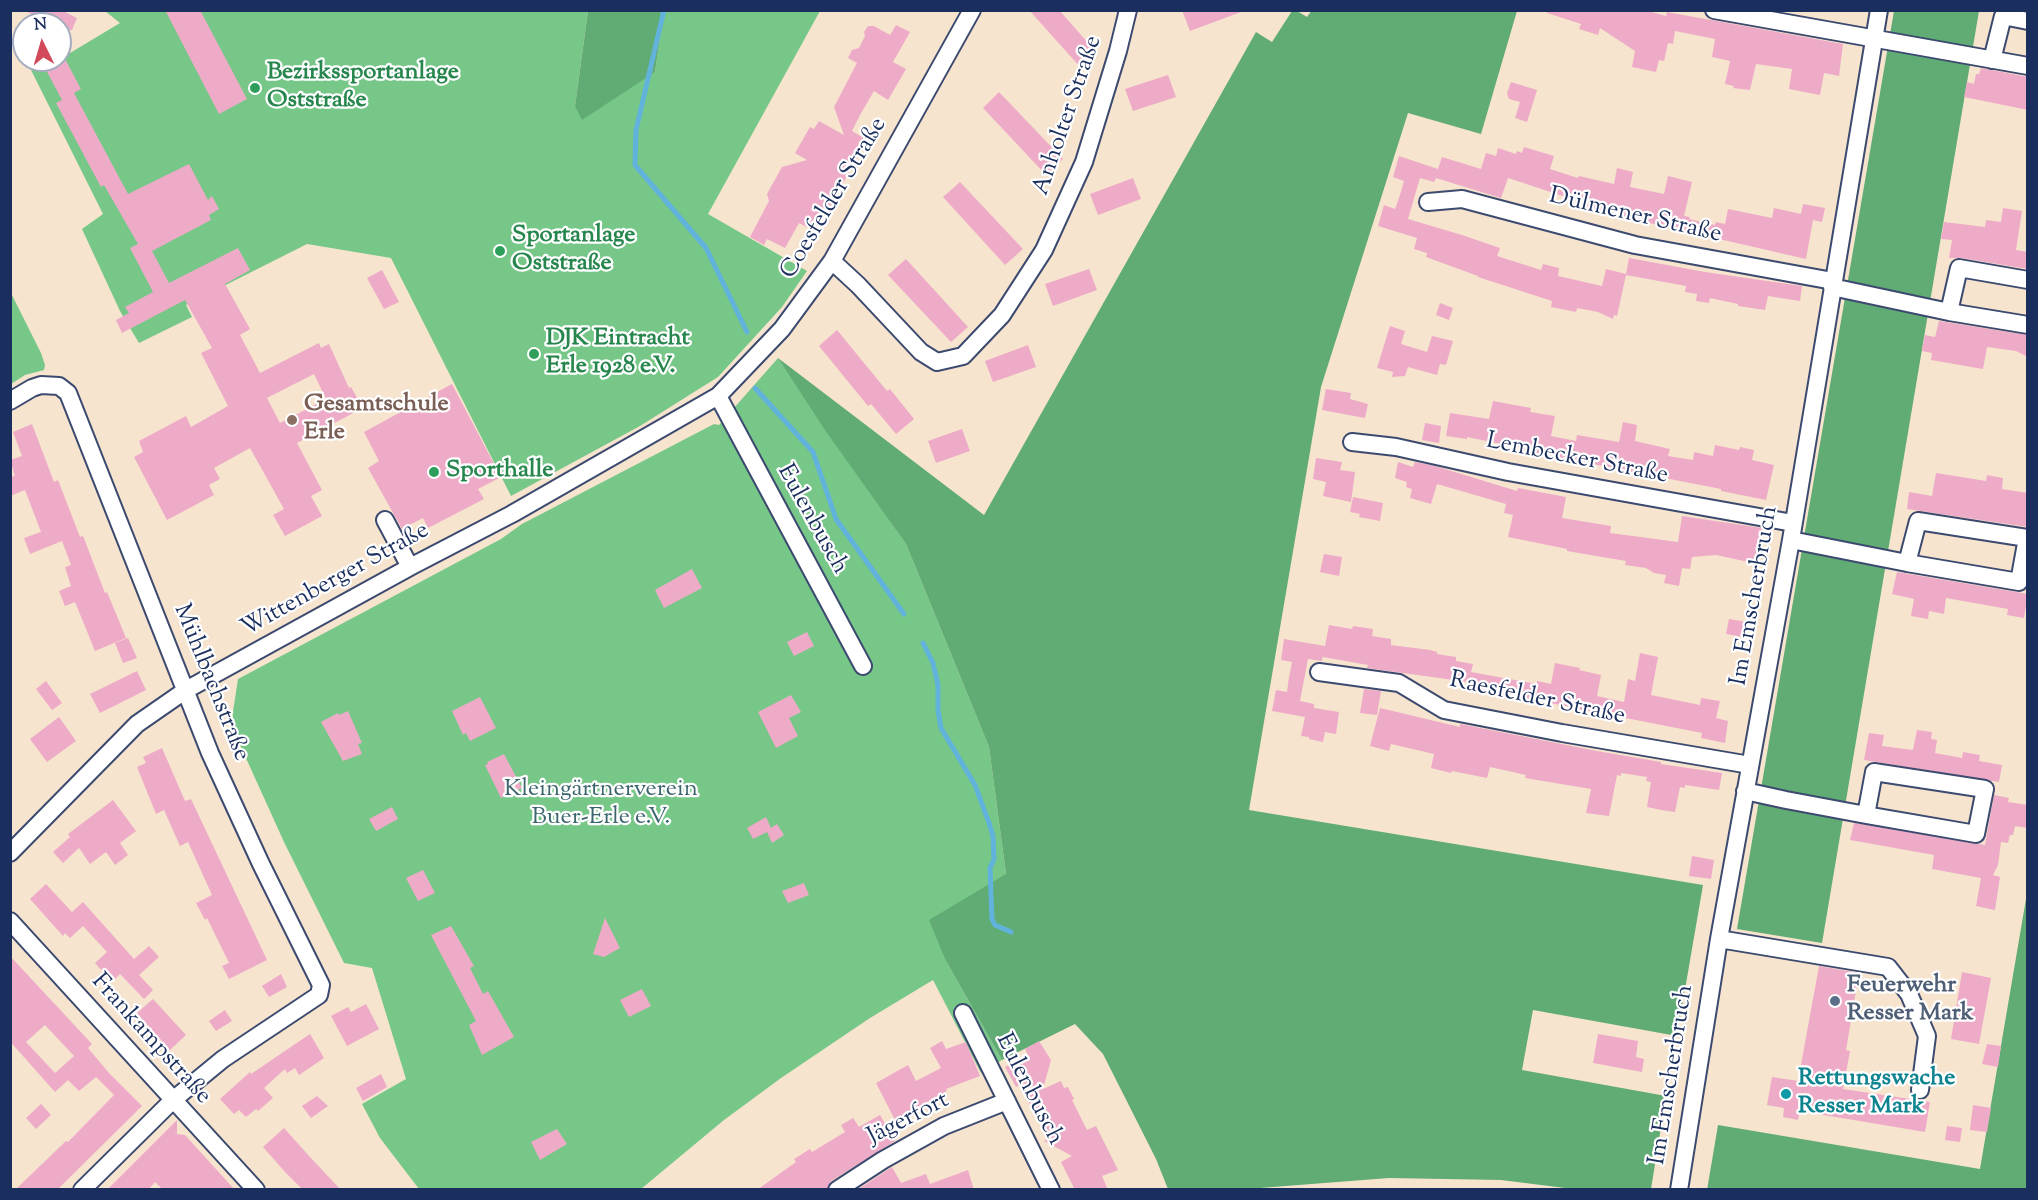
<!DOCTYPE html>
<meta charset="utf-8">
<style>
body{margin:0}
#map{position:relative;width:2038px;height:1200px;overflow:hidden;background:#f6e4ce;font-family:"Sorts Mill Goudy",serif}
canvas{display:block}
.frame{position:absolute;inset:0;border:12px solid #1b2f5e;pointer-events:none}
.north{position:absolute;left:12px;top:12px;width:60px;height:60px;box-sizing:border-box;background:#fff;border:2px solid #a4acbf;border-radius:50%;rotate:355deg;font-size:16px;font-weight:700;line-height:24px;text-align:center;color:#1b2f5e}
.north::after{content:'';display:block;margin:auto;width:21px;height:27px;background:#d1495b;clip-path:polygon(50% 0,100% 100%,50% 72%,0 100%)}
</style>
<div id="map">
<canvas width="2038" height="1200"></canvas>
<div class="frame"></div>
<div class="north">N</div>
</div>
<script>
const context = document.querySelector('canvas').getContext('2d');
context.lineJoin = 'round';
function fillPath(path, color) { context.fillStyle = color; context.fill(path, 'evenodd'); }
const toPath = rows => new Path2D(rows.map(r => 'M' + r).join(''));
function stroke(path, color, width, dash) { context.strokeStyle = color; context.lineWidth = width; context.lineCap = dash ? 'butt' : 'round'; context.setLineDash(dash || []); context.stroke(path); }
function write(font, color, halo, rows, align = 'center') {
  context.font = font + ' "Sorts Mill Goudy",serif'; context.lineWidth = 4.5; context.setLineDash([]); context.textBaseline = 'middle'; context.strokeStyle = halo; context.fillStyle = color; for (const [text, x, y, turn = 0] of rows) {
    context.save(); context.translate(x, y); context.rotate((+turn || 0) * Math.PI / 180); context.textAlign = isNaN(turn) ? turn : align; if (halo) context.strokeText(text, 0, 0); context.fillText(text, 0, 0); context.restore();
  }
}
fillPath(toPath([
 [105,11,588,11,575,106,655,72,664,11,820,11,708,214,807,271,782,307,718,377,640,426,511,496,391,258,307,244,186,305,192,317,139,343,120,311,82,229,103,214,27,62,29,60,60,60,60,47,70,53,120,23],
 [10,291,41,353,45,365,44,370,25,375,11,384],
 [778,358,906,544,989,747,1006,874,946,961,1002,1060,981,1073,933,980,870,1018,781,1078,724,1120,641,1189,419,1189,380,1138,362,1104,406,1079,372,968,344,963,284,842,231,725,238,679,501,539,522,524,714,424,719,425]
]), '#77c788');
fillPath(toPath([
 [1312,10,1517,11,1481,134,1408,113,1321,387,1249,810,1703,885,1677,1036,1533,1010,1522,1070,1666,1096,1651,1189,1581,1190,1501,1180,1389,1178,1247,1189,1168,1189,1156,1159,1103,1054,1075,1024,1002,1060,946,961,929,920,1006,874,989,747,906,544,825,430,778,358,984,515,1256,32,1272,42,1292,11,1297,11,1307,17],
 [588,11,664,11,655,72,582,120,575,106],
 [1894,11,1979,11,1822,943,1737,929],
 [2027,893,2027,1189,1707,1190,1718,1125,1980,1169]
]), '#61ac74');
stroke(toPath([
 [664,10,636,130,635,165,706,248,747,332],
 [755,388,813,452,836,519,904,614],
 [923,643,933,663,938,685,938,710,941,728,975,785,989,823,993,836,994,859,990,868,992,919,995,925,1011,932]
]), '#61b3dc', 5);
fillPath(toPath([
 [23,10,61,10,77,18,72,30,66,30,60,27,60,24,53,24],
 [165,10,200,10,247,99,219,114],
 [1029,10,1059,10,1097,53,1081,68],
 [1182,10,1240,10,1241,12,1190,31],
 [1547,10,1644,10,1666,16,1667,12,1843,44,1839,76,1824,73,1820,95,1789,89,1792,69,1756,64,1750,90,1733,88,1734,86,1725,84,1730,61,1712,57,1715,39,1675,31,1673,44,1668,43,1664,61,1659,60,1656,72,1632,67,1635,51,1600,28,1598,35,1579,29,1581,24,1547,13],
 [896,25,910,32,893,62,906,69,888,100,874,91,860,115,852,131,867,140,816,232,799,223,785,248,767,239,764,245,750,237,769,201,767,194,782,167,807,160,795,153,810,127,814,129,819,121,844,135,834,107,857,63,848,58,852,50,859,48,865,36,864,32,868,26,874,26,890,35],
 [64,57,81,89,74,93,128,194,189,164,208,200,212,196,219,209,209,215,211,220,152,251,169,283,238,248,250,270,225,284,250,329,240,335,260,373,319,343,321,348,329,344,349,388,351,387,360,403,353,407,355,412,297,443,322,490,311,496,322,516,285,536,273,515,284,509,250,448,214,468,220,479,209,485,214,495,167,520,134,457,143,452,139,441,186,416,191,427,228,406,201,353,212,348,185,300,122,333,116,320,129,313,125,307,153,292,130,248,138,244,104,185,101,187,56,103,62,100,45,68],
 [314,374,326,399,280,423,267,398],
 [1981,68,2028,77,2028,110,1964,97,1967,82,1974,84,1976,74,1979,74],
 [1168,75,1176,97,1133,111,1125,89],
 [1511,82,1537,90,1527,122,1515,118,1520,102,1509,99,1507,93],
 [999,92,1063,159,1046,175,983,108],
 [1524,147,1554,156,1550,169,1578,178,1579,176,1614,184,1617,168,1633,172,1630,187,1664,194,1668,176,1692,182,1684,216,1690,217,1689,219,1715,225,1716,222,1725,224,1728,209,1772,218,1774,208,1801,214,1803,204,1825,208,1822,222,1813,220,1806,259,1580,207,1581,202,1508,178,1501,198,1436,178,1434,182,1420,178,1408,219,1462,235,1500,248,1497,256,1541,270,1543,264,1559,268,1558,276,1602,286,1606,269,1626,274,1629,258,1705,272,1802,286,1800,301,1768,296,1765,310,1738,306,1738,304,1710,298,1709,303,1696,301,1697,294,1685,292,1686,286,1626,275,1617,316,1614,315,1613,319,1598,312,1577,308,1576,312,1551,307,1552,301,1478,277,1478,276,1426,257,1427,253,1414,249,1417,238,1378,226,1384,205,1395,209,1400,195,1404,181,1393,177,1399,156,1438,169,1442,157,1481,169,1486,153,1496,156,1498,148,1516,154,1517,151,1522,153],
 [1133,178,1141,199,1098,215,1090,194],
 [960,182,1023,249,1005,265,943,197],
 [2003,208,2022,211,2016,250,2028,252,2028,269,1961,258,1949,258,1952,240,1941,239,1944,222,1985,227,1986,220,2001,222],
 [906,259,968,327,951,342,888,275],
 [1089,269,1097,290,1053,306,1045,284],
 [382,270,399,302,384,309,367,278],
 [1440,303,1453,308,1449,320,1436,315],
 [1939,321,2028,335,2028,357,2016,351,1987,347,1983,369,1931,360,1932,353,1922,351,1925,335,1935,337],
 [1390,326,1405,331,1401,344,1427,352,1432,336,1453,341,1446,365,1440,364,1437,375,1408,367,1405,376,1392,377,1393,372,1377,368],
 [837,330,887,391,890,389,914,419,896,434,871,404,868,406,819,346],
 [1028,345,1036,367,993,382,985,361],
 [452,384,501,477,478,489,484,499,428,528,423,518,402,529,368,468,379,461,364,432],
 [1326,389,1351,393,1350,399,1368,404,1365,418,1322,410],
 [1493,401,1531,408,1530,412,1555,416,1551,436,1576,441,1577,435,1619,442,1623,422,1637,425,1635,441,1670,449,1668,456,1693,460,1694,452,1713,456,1715,445,1739,450,1740,447,1754,450,1752,460,1774,465,1766,500,1721,491,1721,489,1521,450,1521,448,1467,437,1467,439,1446,436,1450,413,1489,419],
 [1425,423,1441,426,1439,443,1422,440],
 [32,424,54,482,58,480,80,537,83,536,105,593,107,592,126,638,95,651,75,602,65,606,59,591,71,586,65,567,71,565,62,541,30,554,24,538,41,532,25,490,10,496,10,477,15,476,10,460,22,456,13,432],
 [962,429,970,451,936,463,928,441],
 [1316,458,1342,462,1340,470,1355,472,1351,502,1323,496,1326,482,1313,479],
 [1398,462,1413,467,1415,462,1435,466,1517,491,1518,488,1566,497,1562,518,1611,526,1610,533,1678,542,1682,516,1762,528,1758,564,1716,555,1692,557,1690,569,1682,568,1679,586,1664,583,1666,575,1654,573,1646,568,1625,565,1626,561,1567,551,1567,549,1508,537,1513,515,1504,513,1506,504,1437,484,1431,504,1410,498,1412,489,1406,487,1407,482,1395,478],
 [1936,473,1986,481,1987,475,2003,478,2002,489,2028,493,2028,527,1907,509,1909,492,1932,496],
 [1353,497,1383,503,1380,521,1359,517,1360,514,1350,512],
 [1324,554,1342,557,1339,576,1320,572],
 [692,569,702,588,664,608,655,590],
 [1897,572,2028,594,2024,618,2007,615,2008,609,1946,598,1944,614,1929,611,1928,619,1911,616,1914,599,1892,594],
 [1729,619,1747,622,1744,637,1726,634],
 [1329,625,1352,629,1353,626,1373,629,1372,636,1391,639,1391,645,1430,650,1437,652,1437,654,1456,657,1456,661,1473,664,1471,672,1537,684,1537,681,1551,684,1555,663,1580,668,1579,670,1601,675,1597,696,1624,702,1628,679,1635,681,1640,653,1658,657,1651,695,1700,705,1701,698,1720,701,1716,718,1728,721,1725,743,1701,738,1702,733,1585,710,1576,715,1571,707,1467,687,1468,682,1367,668,1368,665,1323,657,1323,655,1322,661,1308,659,1300,701,1314,704,1314,708,1339,712,1336,734,1325,732,1323,742,1309,739,1309,737,1301,736,1305,717,1272,711,1276,690,1287,692,1289,677,1292,662,1281,660,1284,639,1325,646],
 [807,632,814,646,794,656,787,642],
 [128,638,137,658,123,663,115,643],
 [137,671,146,690,100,713,90,694],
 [46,681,62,703,52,710,36,689],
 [1364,689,1381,691,1377,715,1360,713],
 [791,695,801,712,789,718,798,736,776,748,758,712],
 [480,697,496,728,470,741,466,733,463,735,452,711],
 [1380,708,1460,727,1460,724,1597,751,1661,762,1661,764,1722,773,1719,790,1685,785,1685,788,1680,787,1675,812,1661,810,1647,807,1651,782,1646,781,1647,777,1621,773,1621,776,1617,775,1609,816,1586,813,1591,789,1525,778,1526,775,1490,767,1487,778,1452,771,1451,773,1431,768,1434,754,1391,744,1389,751,1370,746],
 [348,711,362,743,358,744,362,754,343,761,321,722,338,713,339,715],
 [59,717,76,741,47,762,30,739],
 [1917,730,1932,732,1931,739,1937,740,1935,753,1962,758,1963,752,1980,755,1979,761,2002,765,1999,782,1864,760,1869,733,1884,735,1882,746,1913,750],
 [162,748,185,801,191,799,267,960,229,979,222,966,229,963,207,918,205,920,196,903,212,895,188,842,180,846,164,810,156,814,137,767,146,763,143,757],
 [504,754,522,788,501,798,485,765,488,764,487,762],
 [1994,795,2009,798,2008,802,2028,805,2028,828,2015,826,2013,835,2010,835,2008,843,2001,842,1998,865,1993,875,2000,877,1995,910,1976,906,1981,878,1932,869,1934,855,1850,840,1854,823,1985,845],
 [113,800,136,831,120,843,128,855,115,865,106,852,90,864,79,848,63,863,53,852,70,837,68,834],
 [392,807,398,819,376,831,369,819],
 [766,817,771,828,777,824,784,835,772,843,767,832,753,839,747,828],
 [1692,856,1714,860,1711,879,1689,876],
 [423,870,435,893,418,901,406,878],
 [804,883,809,895,788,903,782,891],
 [46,884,72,912,83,902,134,959,149,946,159,957,139,975,153,990,144,999,120,974,112,982,95,963,107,952,83,926,70,938,65,933,63,936,30,899],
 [605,918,620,948,604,957,593,954],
 [451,926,474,966,470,968,483,994,488,991,514,1037,482,1055,469,1025,476,1021,431,935],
 [10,956,92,1044,88,1048,109,1073,142,1106,57,1190,15,1190,66,1141,68,1142,114,1095,96,1077,79,1091,68,1080,55,1092,15,1047,10,1041],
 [45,1025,74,1056,55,1073,26,1042],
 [1819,966,1859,973,1846,1050,1850,1051,1843,1089,1930,1102,1925,1132,1800,1111,1798,1120,1783,1117,1784,1108,1767,1105,1772,1077,1798,1081],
 [1962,972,1991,978,1979,1044,1951,1039],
 [281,974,287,987,269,997,262,986],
 [642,989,651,1006,629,1017,620,1000],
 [153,999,186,1035,170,1050,137,1013],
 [366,1004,379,1029,347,1046,331,1016,348,1007,351,1012],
 [225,1010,232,1021,216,1031,209,1021],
 [310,1034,324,1058,299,1075,295,1068,287,1073,285,1069,264,1088,273,1098,258,1111,256,1109,246,1117,239,1110,234,1114,220,1099,250,1072,251,1074],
 [1598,1034,1638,1041,1636,1057,1644,1059,1642,1072,1593,1063],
 [942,1041,946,1049,966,1042,980,1076,946,1089,947,1091,895,1120,876,1083,908,1065,916,1081,941,1068,930,1048],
 [1039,1041,1051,1060,1043,1089,1061,1081,1064,1088,1068,1087,1074,1099,1072,1100,1087,1130,1096,1126,1118,1170,1102,1176,1108,1190,1075,1190,1061,1162,1072,1156,1044,1141,1050,1137,1039,1117,1037,1118,1020,1085,1016,1087,1005,1067,1028,1055,1025,1049],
 [1987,1044,2001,1046,1998,1067,1982,1064],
 [381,1074,387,1087,363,1101,356,1088],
 [317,1096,328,1106,311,1118,302,1106],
 [41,1104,51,1115,36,1129,26,1118],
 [1973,1105,1991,1108,1987,1132,1970,1130],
 [880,1115,895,1141,831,1181,827,1190,757,1190,796,1162,794,1159,810,1149,812,1152,845,1132,841,1125,853,1118,859,1127],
 [177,1120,177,1134,185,1135,235,1190,163,1190,155,1182,148,1190,107,1190],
 [1947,1126,1962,1128,1960,1142,1945,1140],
 [284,1128,310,1157,341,1190,303,1190,285,1172,263,1147],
 [557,1129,567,1144,540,1160,531,1142],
 [892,1167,901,1183,926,1174,930,1184,968,1170,974,1190,857,1190]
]), '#eeabc7');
const minor = toPath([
 [1714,10,2028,66],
 [1992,60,2003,16,2028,21],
 [1428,202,1462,199,1635,245,1833,281],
 [832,261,858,285,921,352,937,362,963,356,1002,315,1044,250,1084,162,1118,51,1128,10],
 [1832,287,1949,312,2028,325],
 [1949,312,1959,268,2028,280],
 [718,396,863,666],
 [10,401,32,388,41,385,59,386,68,393,210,753,261,864,321,985,319,995,223,1059,173,1100,82,1190],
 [1352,442,1396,447,1508,472,1793,523],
 [385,520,410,567],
 [1791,540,1907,563,2019,582,2027,538,1918,521,1907,563],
 [1319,672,1399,683,1444,710,1562,733,1750,765],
 [1745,791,1786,800,1866,815,1976,834,1985,789,1874,772,1866,815],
 [10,853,137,724,186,690,410,567,512,514,718,396,782,329,832,261,972,10],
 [10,921,256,1190],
 [1719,939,1888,967,1909,994,1927,1036,1920,1090],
 [963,1013,1051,1190],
 [837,1190,883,1160,944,1126,1007,1101],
 [1679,1190,1719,939,1791,540,1879,10]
]);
stroke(minor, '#3c4a6f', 20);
stroke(minor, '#fff', 16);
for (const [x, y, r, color] of [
 [255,88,6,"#2e9e5b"],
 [500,251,6,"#2e9e5b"],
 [534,354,6,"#2e9e5b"],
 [292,420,6,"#8d6e63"],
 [434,472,6,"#2e9e5b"],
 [1835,1001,6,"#5c6f8a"],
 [1786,1094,6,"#0f9aa8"]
]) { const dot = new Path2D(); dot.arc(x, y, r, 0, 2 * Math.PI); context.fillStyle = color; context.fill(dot); stroke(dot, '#fff', 2); }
write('bold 24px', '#27864d', '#fff', [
 ["Bezirkssportanlage",267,74],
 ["Oststraße",267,102],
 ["Sportanlage",512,237],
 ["Oststraße",512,265],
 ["DJK Eintracht",546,340],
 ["Erle 1928 e.V.",546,368],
 ["Sporthalle",446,472]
], 'left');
write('24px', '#1b2f5e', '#fff', [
 ["Anholter Straße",1069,116,-71],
 ["Coesfelder Straße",835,199,-59],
 ["Dülmener Straße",1635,217,13],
 ["Lembecker Straße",1577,460,11],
 ["Eulenbusch",811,520,61],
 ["Wittenberger Straße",336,581,-29],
 ["Im Emscherbruch",1756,596,-80],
 ["Mühlbachstraße",210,683,68],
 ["Raesfelder Straße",1537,700,12],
 ["Frankampstraße",150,1040,48],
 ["Im Emscherbruch",1673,1075,-81],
 ["Eulenbusch",1028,1090,63],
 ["Jägerfort",909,1120,-27]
]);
write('bold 24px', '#785e54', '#fff', [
 ["Gesamtschule",304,406],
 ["Erle",304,434]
], 'left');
write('24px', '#3b646d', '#fff', [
 ["Kleingärtnerverein",601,791],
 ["Buer-Erle e.V.",601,819]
]);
write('bold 24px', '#4e5e75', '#fff', [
 ["Feuerwehr",1847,987],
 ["Resser Mark",1847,1015]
], 'left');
write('bold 24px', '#0d838f', '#fff', [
 ["Rettungswache",1798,1080],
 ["Resser Mark",1798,1108]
], 'left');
</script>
